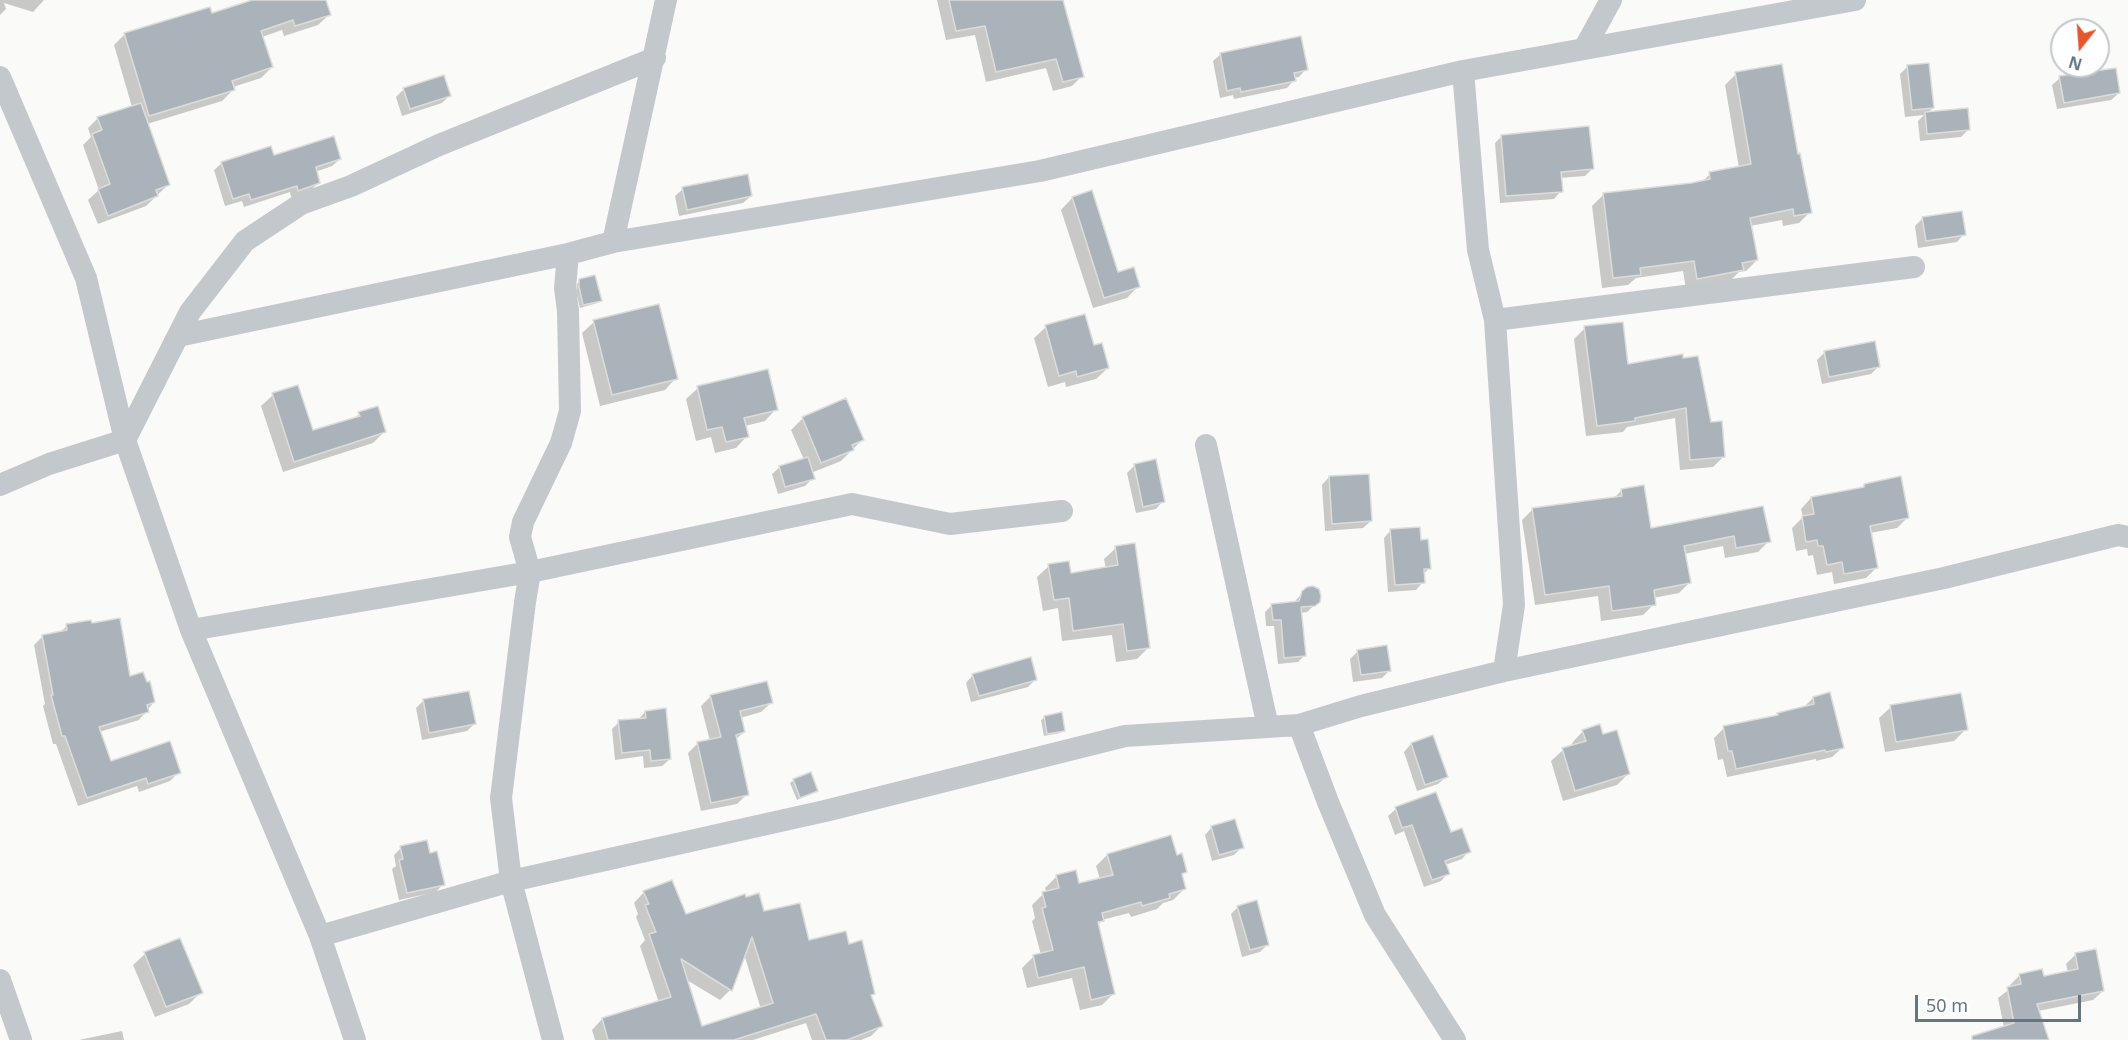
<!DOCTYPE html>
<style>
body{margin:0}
#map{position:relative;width:2128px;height:1040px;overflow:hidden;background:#fafaf8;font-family:"Noto Sans",sans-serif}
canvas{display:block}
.north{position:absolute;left:2050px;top:18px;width:60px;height:60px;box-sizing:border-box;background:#fff;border:2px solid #c1c8cd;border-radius:50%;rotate:197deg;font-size:16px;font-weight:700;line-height:24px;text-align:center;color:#657683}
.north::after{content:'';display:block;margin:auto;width:21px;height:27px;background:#e4572e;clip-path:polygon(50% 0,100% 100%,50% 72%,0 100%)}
.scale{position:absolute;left:1915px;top:995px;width:166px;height:27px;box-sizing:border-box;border:3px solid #657683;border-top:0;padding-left:8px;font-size:18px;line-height:21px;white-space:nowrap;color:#657683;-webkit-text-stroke:4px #fff;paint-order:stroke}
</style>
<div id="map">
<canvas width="2128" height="1040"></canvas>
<div class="north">N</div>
<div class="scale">50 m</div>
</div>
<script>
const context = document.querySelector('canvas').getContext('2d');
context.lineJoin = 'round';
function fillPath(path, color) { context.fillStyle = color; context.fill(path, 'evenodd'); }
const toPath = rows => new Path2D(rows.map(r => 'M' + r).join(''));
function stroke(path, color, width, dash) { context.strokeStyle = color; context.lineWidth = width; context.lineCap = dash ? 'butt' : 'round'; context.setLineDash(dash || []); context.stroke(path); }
fillPath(toPath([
 [0,0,44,0,33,12,4,3,6,9,0,15],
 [257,0,325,0,330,14,318,25,284,36,282,30,262,37,272,67,261,78,233,87,233,90,222,101,147,124,168,185,146,206,98,224,88,200,99,190,83,145,91,137,88,128,98,118,132,107,114,45,125,34,211,15],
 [937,0,1061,0,1082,76,1072,86,1053,91,1046,68,986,82,975,35,946,40],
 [1221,54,1306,69,1299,77,1294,78,1294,80,1287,88,1234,99,1233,95,1220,98,1213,61],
 [1907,67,1933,108,1926,114,1969,129,1961,137,1920,141,1918,121,1924,115,1905,117,1900,74],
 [1736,74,1810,212,1799,223,1783,226,1782,220,1750,226,1757,260,1746,271,1739,272,1731,280,1686,289,1683,271,1636,278,1628,285,1602,288,1592,206,1603,195,1701,183,1710,174,1739,168,1725,85],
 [2060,78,2119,93,2111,100,2057,109,2052,85],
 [404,89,449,96,442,103,402,116,396,97],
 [1502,136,1592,169,1585,176,1560,178,1561,191,1554,199,1500,203,1495,143],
 [273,157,340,159,332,166,315,172,319,182,311,190,291,197,290,192,244,207,242,201,225,206,214,170,222,163],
 [683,189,751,196,743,203,679,216,675,196],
 [1072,198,1117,273,1138,286,1127,298,1093,308,1061,210],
 [1923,218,1964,234,1957,242,1918,248,1915,226],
 [580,280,600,300,597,303,580,308,576,291,577,284],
 [594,322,676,378,665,390,600,406,582,333],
 [1046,327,1093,347,1108,368,1096,379,1066,387,1065,382,1048,387,1034,338],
 [1585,328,1627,366,1710,424,1724,456,1713,467,1680,470,1675,418,1627,427,1623,432,1586,436,1574,339],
 [1825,352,1879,366,1871,374,1822,384,1817,360],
 [698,388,776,409,765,421,745,426,747,436,736,448,715,453,711,437,696,441,686,399],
 [273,395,312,432,354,419,359,414,385,431,373,443,283,472,261,406],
 [803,418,862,440,841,461,811,473,813,478,805,486,778,494,772,474,780,467,804,460,791,430],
 [1135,465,1163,501,1156,509,1136,513,1127,473],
 [1329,477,1371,521,1363,528,1325,531,1322,485],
 [1864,486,1908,517,1897,528,1870,533,1876,568,1866,578,1834,584,1832,572,1817,575,1813,555,1808,556,1807,549,1796,551,1792,528,1803,517,1801,509,1811,498,1861,489],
 [1622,490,1649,530,1762,507,1769,541,1758,552,1725,558,1723,546,1684,554,1690,582,1679,593,1653,598,1654,604,1643,615,1601,621,1598,596,1535,605,1522,520,1533,509,1614,498],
 [1391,530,1429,568,1423,575,1423,582,1416,590,1388,592,1384,538],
 [1116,548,1149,647,1137,659,1116,662,1112,635,1062,641,1058,608,1043,611,1037,577,1049,566,1070,575,1106,569,1104,559],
 [1307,588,1319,601,1307,612,1300,613,1305,655,1298,662,1278,664,1274,626,1266,626,1265,612,1272,605,1295,603,1296,600],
 [67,626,129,678,154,702,139,720,99,732,110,763,179,772,170,781,139,792,137,786,78,806,56,744,53,744,43,706,45,704,34,645,43,636,59,633],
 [1358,651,1389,671,1382,678,1353,682,1350,659],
 [973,675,1036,679,1028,687,971,702,966,683],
 [711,696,771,703,761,712,740,718,744,732,735,740,747,794,737,804,701,811,688,753,698,743,710,741,701,706],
 [1813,698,1842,748,1832,757,1816,761,1816,759,1727,777,1723,759,1718,760,1714,738,1724,728,1774,718,1778,714,1803,708],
 [423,701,474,724,467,731,422,740,416,708],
 [1891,707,1966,729,1954,741,1885,752,1879,718],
 [645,712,670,759,662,766,644,768,643,756,615,760,612,729,619,722,638,720],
 [1045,717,1064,730,1060,733,1044,736,1041,720],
 [1583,731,1602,736,1629,773,1617,785,1563,801,1551,761,1563,750,1573,747,1572,743],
 [1432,737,1446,777,1438,784,1417,791,1404,752,1411,744],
 [794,780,816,791,797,800,790,783],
 [1435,794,1450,834,1469,851,1462,859,1445,865,1448,873,1441,881,1424,887,1404,831,1395,835,1388,816,1396,809],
 [1212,827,1242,847,1234,855,1212,861,1205,835],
 [401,848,429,854,443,884,436,892,399,900,392,869,396,866,394,855],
 [1107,855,1176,857,1186,871,1181,876,1185,888,1173,900,1163,903,1157,909,1131,917,1129,913,1102,920,1097,926,1113,994,1102,1005,1080,1010,1072,978,1027,988,1022,968,1034,956,1041,955,1032,921,1035,918,1032,905,1043,894,1047,893,1045,888,1057,876,1078,885,1100,879,1096,866],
 [644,892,685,916,763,913,808,942,847,946,873,994,870,996,882,1025,871,1036,861,1040,812,1040,806,1023,753,1040,595,1040,592,1030,602,1019,659,1003,640,946,645,940,636,917,638,914,634,903],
 [744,954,761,1009,701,1028,685,979,720,1000,730,990],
 [1238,907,1268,944,1260,952,1242,957,1231,914],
 [145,954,201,992,189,1004,155,1017,133,965],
 [2076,954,2103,991,2093,1000,2038,1011,2047,1040,1994,1040,2004,1027,1998,998,2011,988,2010,985,2020,975,2042,977,2068,972,2066,964],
 [122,1031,124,1040,79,1040]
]), '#0003');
const building = toPath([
 [252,0,326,0,331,15,295,26,293,20,261,31,273,67,232,81,235,90,149,116,124,33,210,7,212,13,252,0],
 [949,0,1063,0,1084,77,1063,82,1056,59,996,72,985,26,956,31,949,0],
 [1301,36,1308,70,1294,73,1296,81,1241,92,1240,88,1227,91,1220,53,1301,36],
 [1929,63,1934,108,1912,110,1907,65,1929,63],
 [1782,64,1798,154,1800,153,1812,213,1794,216,1793,209,1750,218,1758,260,1742,263,1744,270,1697,279,1694,261,1640,268,1641,275,1613,278,1603,193,1691,183,1710,179,1709,172,1751,164,1735,72,1782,64],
 [2116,68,2120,93,2064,103,2059,76,2116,68],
 [444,75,451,96,410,109,403,88,444,75],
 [141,103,170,185,156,190,158,196,108,216,98,189,110,184,92,134,102,130,97,117,141,103],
 [1968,108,1970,130,1927,134,1925,112,1968,108],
 [1589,126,1594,169,1561,172,1563,192,1506,196,1501,135,1589,126],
 [334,136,341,159,316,167,320,183,298,191,297,186,251,200,249,194,233,199,221,162,271,146,274,155,334,136],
 [748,174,752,196,687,210,682,187,748,174],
 [1092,190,1118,272,1134,267,1140,287,1104,298,1072,197,1092,190],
 [1962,211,1966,235,1926,241,1922,217,1962,211],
 [595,275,602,301,583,305,579,287,579,279,595,275],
 [659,304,678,379,612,395,593,320,659,304],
 [1085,314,1094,345,1102,343,1109,368,1077,377,1076,371,1059,376,1045,325,1085,314],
 [1623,322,1628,364,1683,354,1683,358,1698,356,1711,422,1722,421,1725,457,1690,460,1686,408,1635,418,1635,421,1597,426,1584,326,1623,322],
 [1875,341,1880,367,1829,377,1824,351,1875,341],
 [768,369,778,410,744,418,749,437,726,442,722,427,707,430,697,386,768,369],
 [298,385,313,430,360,416,358,412,378,406,386,432,294,462,272,393,298,385],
 [846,398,864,440,852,445,854,450,821,463,802,417,846,398],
 [808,457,815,479,785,487,779,466,808,457],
 [1156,459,1165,502,1143,507,1134,464,1156,459],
 [1369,474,1372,521,1332,524,1329,476,1369,474],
 [1901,476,1909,518,1870,526,1878,568,1844,574,1842,562,1827,565,1823,546,1818,546,1817,540,1806,542,1802,516,1814,514,1811,497,1864,487,1864,484,1901,476],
 [1644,485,1651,528,1763,506,1771,542,1736,548,1734,536,1684,546,1691,583,1654,590,1656,605,1612,611,1609,586,1545,595,1532,508,1622,496,1621,489,1644,485],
 [1420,527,1421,540,1428,539,1431,569,1424,569,1425,583,1395,585,1390,529,1420,527],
 [1135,543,1150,648,1127,651,1123,624,1073,631,1069,598,1054,600,1048,564,1069,561,1071,573,1118,565,1115,546,1135,543],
 [1313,586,1319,589,1321,596,1320,602,1315,606,1301,607,1306,656,1284,658,1281,620,1273,620,1271,604,1299,601,1302,591,1307,587,1313,586],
 [120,618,130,676,143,672,147,682,150,681,155,702,147,705,149,712,99,727,111,761,170,741,181,773,148,784,146,778,87,798,65,736,62,736,51,695,53,695,42,635,67,630,66,624,91,620,92,623,120,618],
 [1387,645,1391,671,1361,675,1357,650,1387,645],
 [1031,657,1037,680,979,696,972,674,1031,657],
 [767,681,773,703,740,711,745,732,736,735,749,795,711,803,697,742,721,737,710,695,767,681],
 [469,691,476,724,429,733,423,699,469,691],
 [1830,692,1844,748,1826,752,1825,750,1736,769,1732,751,1728,751,1723,726,1778,715,1777,713,1814,704,1813,697,1830,692],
 [1961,693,1968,730,1896,742,1890,705,1961,693],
 [666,708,671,759,651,761,650,750,622,753,618,720,646,718,645,711,666,708],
 [1062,712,1065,731,1047,734,1044,716,1062,712],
 [1600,724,1603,734,1617,730,1630,774,1575,791,1562,748,1586,741,1582,730,1600,724],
 [1433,735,1448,777,1425,785,1411,743,1433,735],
 [811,772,818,791,800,798,793,779,811,772],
 [1436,792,1451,832,1462,828,1471,852,1445,861,1450,874,1432,880,1412,825,1402,828,1395,807,1436,792],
 [1235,819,1244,848,1219,855,1211,826,1235,819],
 [1171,835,1177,855,1182,853,1187,872,1182,874,1186,889,1169,894,1170,898,1142,906,1141,902,1102,913,1104,921,1098,922,1115,994,1091,1000,1084,967,1038,978,1033,955,1053,950,1042,908,1046,907,1042,892,1059,888,1056,875,1076,870,1079,883,1113,875,1107,854,1171,835],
 [427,840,430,853,437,851,445,885,407,893,399,860,403,859,400,846,427,840],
 [672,880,686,914,745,894,746,897,759,893,764,911,800,903,809,940,846,931,849,944,862,940,875,994,871,995,883,1026,847,1040,826,1040,816,1014,734,1040,608,1040,602,1018,671,997,649,934,656,932,645,905,649,904,643,891,672,880],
 [752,937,773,1003,702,1026,681,959,732,991,752,937],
 [1257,900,1269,945,1250,950,1237,906,1257,900],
 [180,938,203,993,166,1007,144,952,180,938],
 [2096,949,2104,991,2037,1004,2049,1040,1972,1040,1972,1036,2014,1023,2007,987,2021,984,2019,974,2042,969,2044,976,2078,969,2075,953,2096,949]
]);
fillPath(building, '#aab3b9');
stroke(building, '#dcdcda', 1.5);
stroke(toPath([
 [1584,49,1611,0],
 [1463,71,1478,250,1495,320,1514,605,1504,671],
 [0,77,86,278,125,440,191,630,320,936,355,1040],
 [613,242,666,0],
 [1495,320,1914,267],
 [178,336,568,254,613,242,1040,171,1463,71,1855,0],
 [1206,445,1268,727],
 [0,485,49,464,125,440,190,312,245,241,301,204,351,186,439,145,655,58],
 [191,630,530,572,852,504,950,524,1062,511],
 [1299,725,1328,802,1375,915,1455,1040],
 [320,936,511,881,825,811,1125,736,1299,725,1361,706,1504,671,1944,578,2118,535,2128,537],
 [0,980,21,1040],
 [553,1040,511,881,501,798,525,602,530,572,520,537,523,522,561,443,570,411,568,311,565,288,568,254]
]), '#c3c8cc', 22);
</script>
